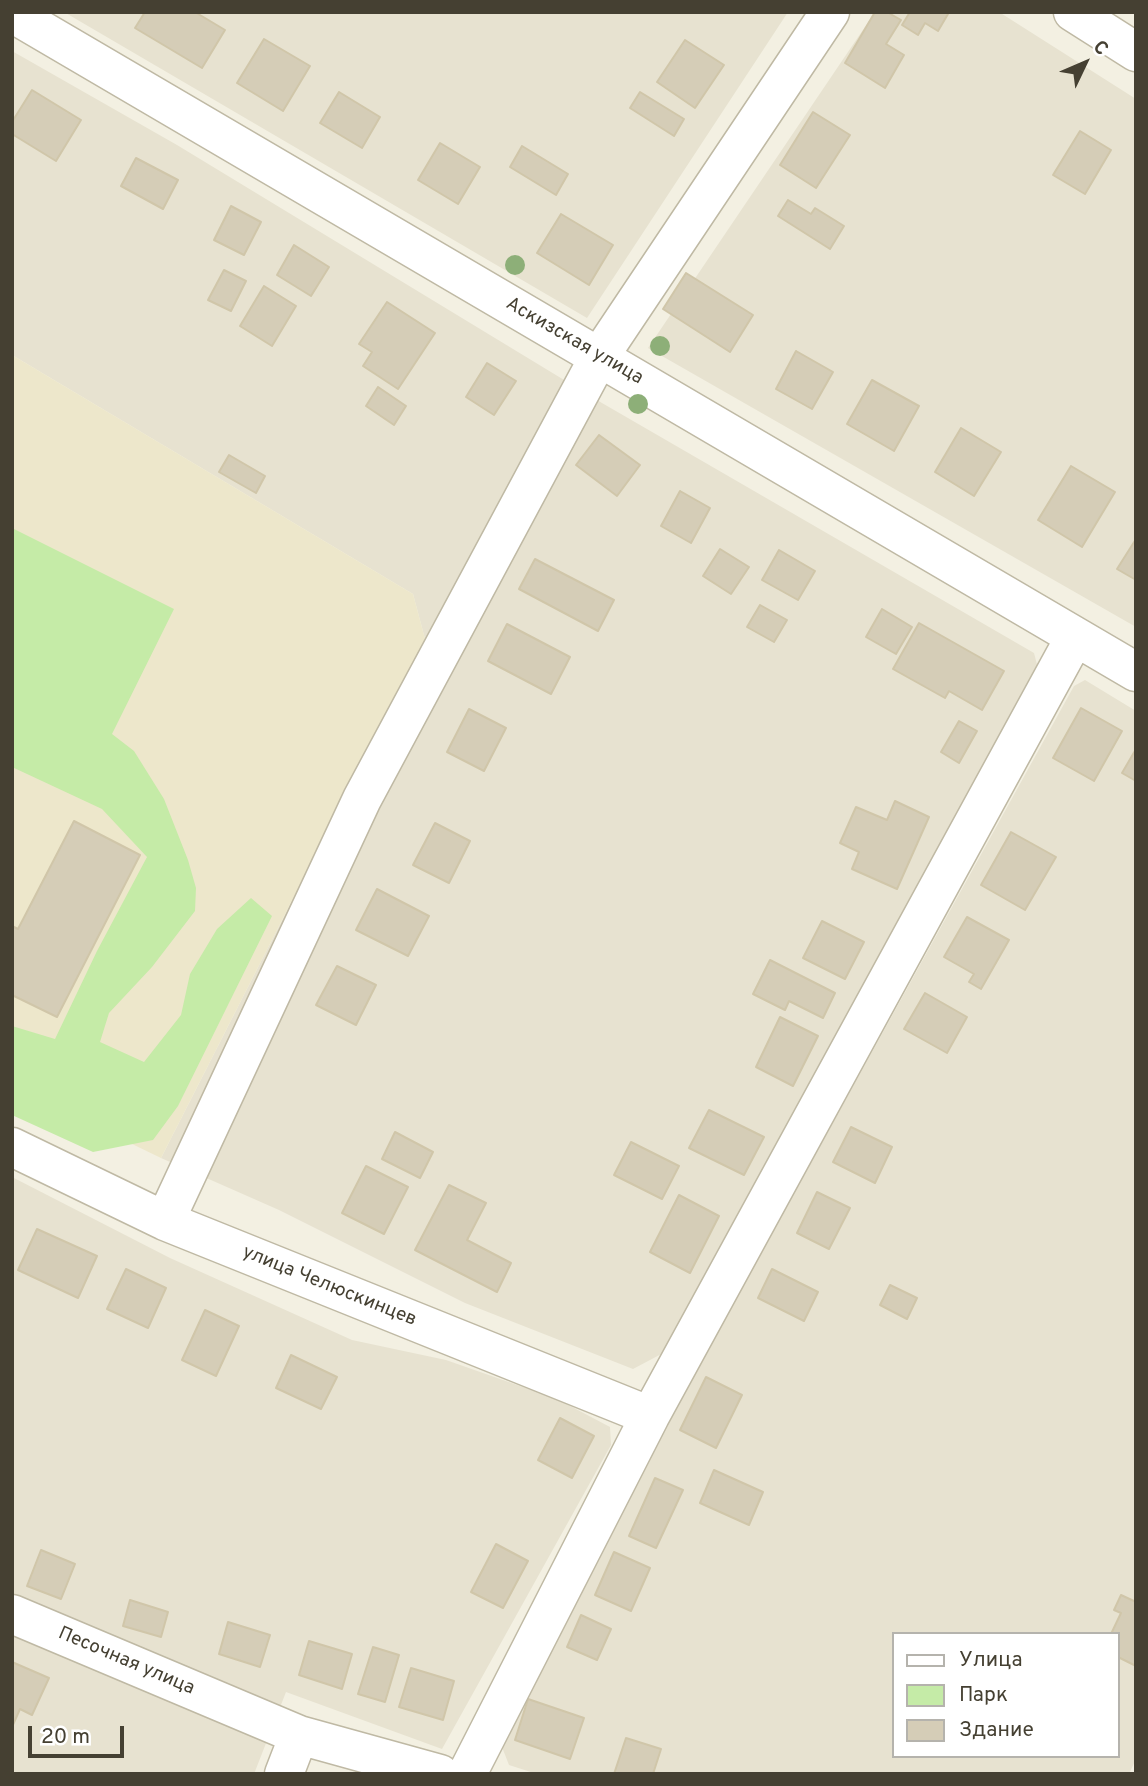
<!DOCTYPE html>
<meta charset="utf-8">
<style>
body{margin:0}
#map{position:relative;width:1148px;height:1786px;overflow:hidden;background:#f3f0e2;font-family:Overpass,sans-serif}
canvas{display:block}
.frame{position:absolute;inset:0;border:14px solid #454032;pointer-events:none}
.legend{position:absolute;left:892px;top:1632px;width:228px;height:126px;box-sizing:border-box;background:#fff;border:2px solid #b5b3ad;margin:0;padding:9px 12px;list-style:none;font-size:21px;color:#454032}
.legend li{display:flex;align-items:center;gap:14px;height:35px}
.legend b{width:35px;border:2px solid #b5b3ad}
.north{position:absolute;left:1050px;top:28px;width:70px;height:70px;-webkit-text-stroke:5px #fff;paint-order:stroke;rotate:46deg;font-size:19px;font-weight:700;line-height:28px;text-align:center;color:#454032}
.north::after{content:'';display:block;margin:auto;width:24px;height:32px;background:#454032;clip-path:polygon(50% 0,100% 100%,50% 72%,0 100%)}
.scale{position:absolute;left:28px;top:1726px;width:96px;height:32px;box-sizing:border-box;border:4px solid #454032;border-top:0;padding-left:9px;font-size:21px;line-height:24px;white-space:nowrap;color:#454032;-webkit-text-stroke:5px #fff;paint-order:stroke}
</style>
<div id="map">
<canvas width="1148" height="1786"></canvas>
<div class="frame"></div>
<ul class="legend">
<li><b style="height:9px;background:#fff"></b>Улица</li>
<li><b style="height:19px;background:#c5eba7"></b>Парк</li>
<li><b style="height:19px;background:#d5cdb7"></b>Здание</li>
</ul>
<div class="north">С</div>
<div class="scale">20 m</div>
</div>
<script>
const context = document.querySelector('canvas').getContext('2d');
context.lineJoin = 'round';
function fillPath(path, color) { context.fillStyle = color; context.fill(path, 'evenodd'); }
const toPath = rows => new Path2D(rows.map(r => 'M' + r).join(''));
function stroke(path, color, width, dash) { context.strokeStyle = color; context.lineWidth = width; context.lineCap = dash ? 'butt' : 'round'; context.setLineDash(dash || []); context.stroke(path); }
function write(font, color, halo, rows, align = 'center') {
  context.font = font + ' Overpass,sans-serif'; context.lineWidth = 5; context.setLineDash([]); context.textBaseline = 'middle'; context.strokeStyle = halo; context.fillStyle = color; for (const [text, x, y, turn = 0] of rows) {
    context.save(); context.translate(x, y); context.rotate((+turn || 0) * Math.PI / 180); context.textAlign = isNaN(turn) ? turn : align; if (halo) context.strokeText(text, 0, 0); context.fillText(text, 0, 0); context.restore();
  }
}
fillPath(toPath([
 [64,12,788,12,587,318],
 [875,12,999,12,1136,99,1136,627,648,348],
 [12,51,177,145,602,403,1034,653,1040,676,667,1351,633,1369,465,1303,279,1210,161,1158,425,639,413,594,12,355],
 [1085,680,1136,711,1136,1759,1129,1774,537,1774,509,1765,500,1742,681,1398,1074,686],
 [894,1634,1118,1634,1118,1756,894,1756],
 [12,1177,170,1258,352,1340,446,1360,557,1399,610,1427,611,1445,442,1749,286,1692,254,1774,12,1774]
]), '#e7e2d0');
fillPath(toPath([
 [12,355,413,594,425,639,161,1158,12,1086]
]), '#ede7cb');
fillPath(toPath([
 [12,528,174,609,112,734,134,751,164,799,188,860,196,888,195,911,152,967,109,1013,100,1042,144,1062,181,1015,190,974,217,929,251,898,272,916,178,1106,153,1140,93,1152,12,1115,12,1026,55,1039,97,951,147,857,102,809,12,767]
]), '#c5eba7');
const building = toPath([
 [145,12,195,12,225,30,202,68,135,28,145,12],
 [875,12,887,12,901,20,886,44,904,55,885,88,845,63,875,12],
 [910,12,945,12,948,14,938,31,925,23,918,35,902,25,910,12],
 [264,39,310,66,283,111,237,83,264,39],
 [685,40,724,65,695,108,657,82,685,40],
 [32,90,81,120,56,161,12,134,12,122,32,90],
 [339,92,380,117,362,148,320,123,339,92],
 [640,92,684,119,674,136,630,108,640,92],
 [813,112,850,135,816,188,780,165,813,112],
 [1080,131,1111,150,1085,194,1053,175,1080,131],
 [440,143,480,167,458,204,418,180,440,143],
 [522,146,568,174,556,195,510,167,522,146],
 [136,158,178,180,163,209,121,186,136,158],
 [788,200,811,214,815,208,844,226,830,249,778,216,788,200],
 [231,206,261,222,244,255,214,240,231,206],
 [561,214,613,245,589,285,537,253,561,214],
 [294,245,329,267,311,296,277,275,294,245],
 [224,270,246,281,231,311,208,300,224,270],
 [686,273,753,315,730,352,663,309,686,273],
 [264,286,296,306,272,346,240,326,264,286],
 [387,302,435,333,398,389,363,366,372,352,359,344,387,302],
 [796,351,833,372,812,409,776,389,796,351],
 [487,363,516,381,494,415,466,397,487,363],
 [872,380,919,406,894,451,847,424,872,380],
 [378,387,406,406,394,425,366,406,378,387],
 [961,428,1001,452,974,496,935,472,961,428],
 [599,435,640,465,617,496,576,465,599,435],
 [229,455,265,476,256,493,219,472,229,455],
 [1071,466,1115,492,1082,547,1038,520,1071,466],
 [680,491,710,508,691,543,661,526,680,491],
 [1136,539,1136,580,1117,569,1136,539],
 [720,549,749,567,731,594,703,576,720,549],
 [779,550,815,571,798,600,762,580,779,550],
 [535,559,614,600,598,631,519,589,535,559],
 [760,605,787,620,774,642,747,627,760,605],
 [882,609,912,627,896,654,866,637,882,609],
 [919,623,1004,671,982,710,949,691,945,698,893,669,919,623],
 [507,624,570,657,551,694,488,661,507,624],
 [1081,708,1122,731,1094,781,1053,758,1081,708],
 [469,709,506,728,484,771,447,752,469,709],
 [959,721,977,731,959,763,941,752,959,721],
 [1136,749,1136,781,1122,773,1136,749],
 [895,801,929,817,897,889,852,869,859,852,840,843,856,807,887,820,895,801],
 [74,821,140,855,57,1017,12,995,12,926,18,929,74,821],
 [435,823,470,841,449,883,413,865,435,823],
 [1011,832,1056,857,1025,910,981,885,1011,832],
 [377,889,429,916,408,956,356,930,377,889],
 [967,917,1009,940,981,989,969,982,974,974,944,957,967,917],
 [822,921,864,942,845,979,803,958,822,921],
 [770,960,835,993,823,1018,789,1001,785,1010,753,994,770,960],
 [337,966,376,985,356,1025,316,1005,337,966],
 [925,993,967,1017,947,1053,904,1029,925,993],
 [780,1017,818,1036,793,1086,756,1067,780,1017],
 [709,1110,764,1137,744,1175,689,1148,709,1110],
 [851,1127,892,1147,875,1183,833,1162,851,1127],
 [395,1132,433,1152,420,1178,382,1159,395,1132],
 [631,1142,679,1166,662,1199,614,1175,631,1142],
 [366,1166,408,1187,384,1234,342,1213,366,1166],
 [449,1185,486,1203,467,1240,511,1263,497,1292,415,1250,449,1185],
 [817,1192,850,1208,829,1249,797,1233,817,1192],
 [679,1195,719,1216,690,1273,650,1252,679,1195],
 [37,1229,97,1256,78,1298,18,1270,37,1229],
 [126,1269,166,1288,148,1328,107,1309,126,1269],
 [772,1269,818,1292,804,1321,758,1298,772,1269],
 [890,1285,917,1298,907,1319,880,1305,890,1285],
 [205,1310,239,1326,216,1376,182,1360,205,1310],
 [291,1355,337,1377,321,1409,276,1388,291,1355],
 [706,1377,742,1395,716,1448,680,1430,706,1377],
 [560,1418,594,1436,572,1478,538,1460,560,1418],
 [714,1470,763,1492,749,1525,700,1503,714,1470],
 [655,1478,683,1490,656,1548,629,1536,655,1478],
 [496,1544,528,1561,503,1608,471,1592,496,1544],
 [41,1550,75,1564,61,1599,27,1586,41,1550],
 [614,1552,650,1568,631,1611,595,1595,614,1552],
 [1121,1595,1136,1602,1136,1666,1118,1657,1118,1634,1111,1634,1121,1613,1114,1610,1121,1595],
 [130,1600,168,1612,161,1637,123,1626,130,1600],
 [581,1615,611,1629,597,1660,567,1647,581,1615],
 [228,1622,270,1635,260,1667,219,1654,228,1622],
 [309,1641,352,1654,342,1689,299,1675,309,1641],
 [373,1647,399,1655,385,1702,358,1694,373,1647],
 [12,1662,49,1678,32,1715,20,1709,12,1727,12,1662],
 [411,1668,454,1681,443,1720,399,1707,411,1668],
 [528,1699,584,1718,570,1759,515,1740,528,1699],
 [626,1738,661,1749,653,1774,614,1774,626,1738]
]);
fillPath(building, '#d5cdb7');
stroke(building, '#d0c6a9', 2);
const minor = toPath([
 [1073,12,1136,52],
 [12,13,1136,672],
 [12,1147,165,1221,650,1416],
 [165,1221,362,799,599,357,830,12],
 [12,1614,299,1735,440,1774],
 [284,1774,299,1735],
 [467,1774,650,1416,1075,637]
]);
stroke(minor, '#bfb9a4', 41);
stroke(minor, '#fff', 38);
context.fillStyle = '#8daf78';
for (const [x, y] of [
 [515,265],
 [660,346],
 [638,404]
]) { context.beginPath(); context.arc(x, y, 10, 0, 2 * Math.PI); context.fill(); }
write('19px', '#454032', '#fff', [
 ["Аскизская улица",574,342,30],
 ["улица Челюскинцев",329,1287,22],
 ["Песочная улица",126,1662,23]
]);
</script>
